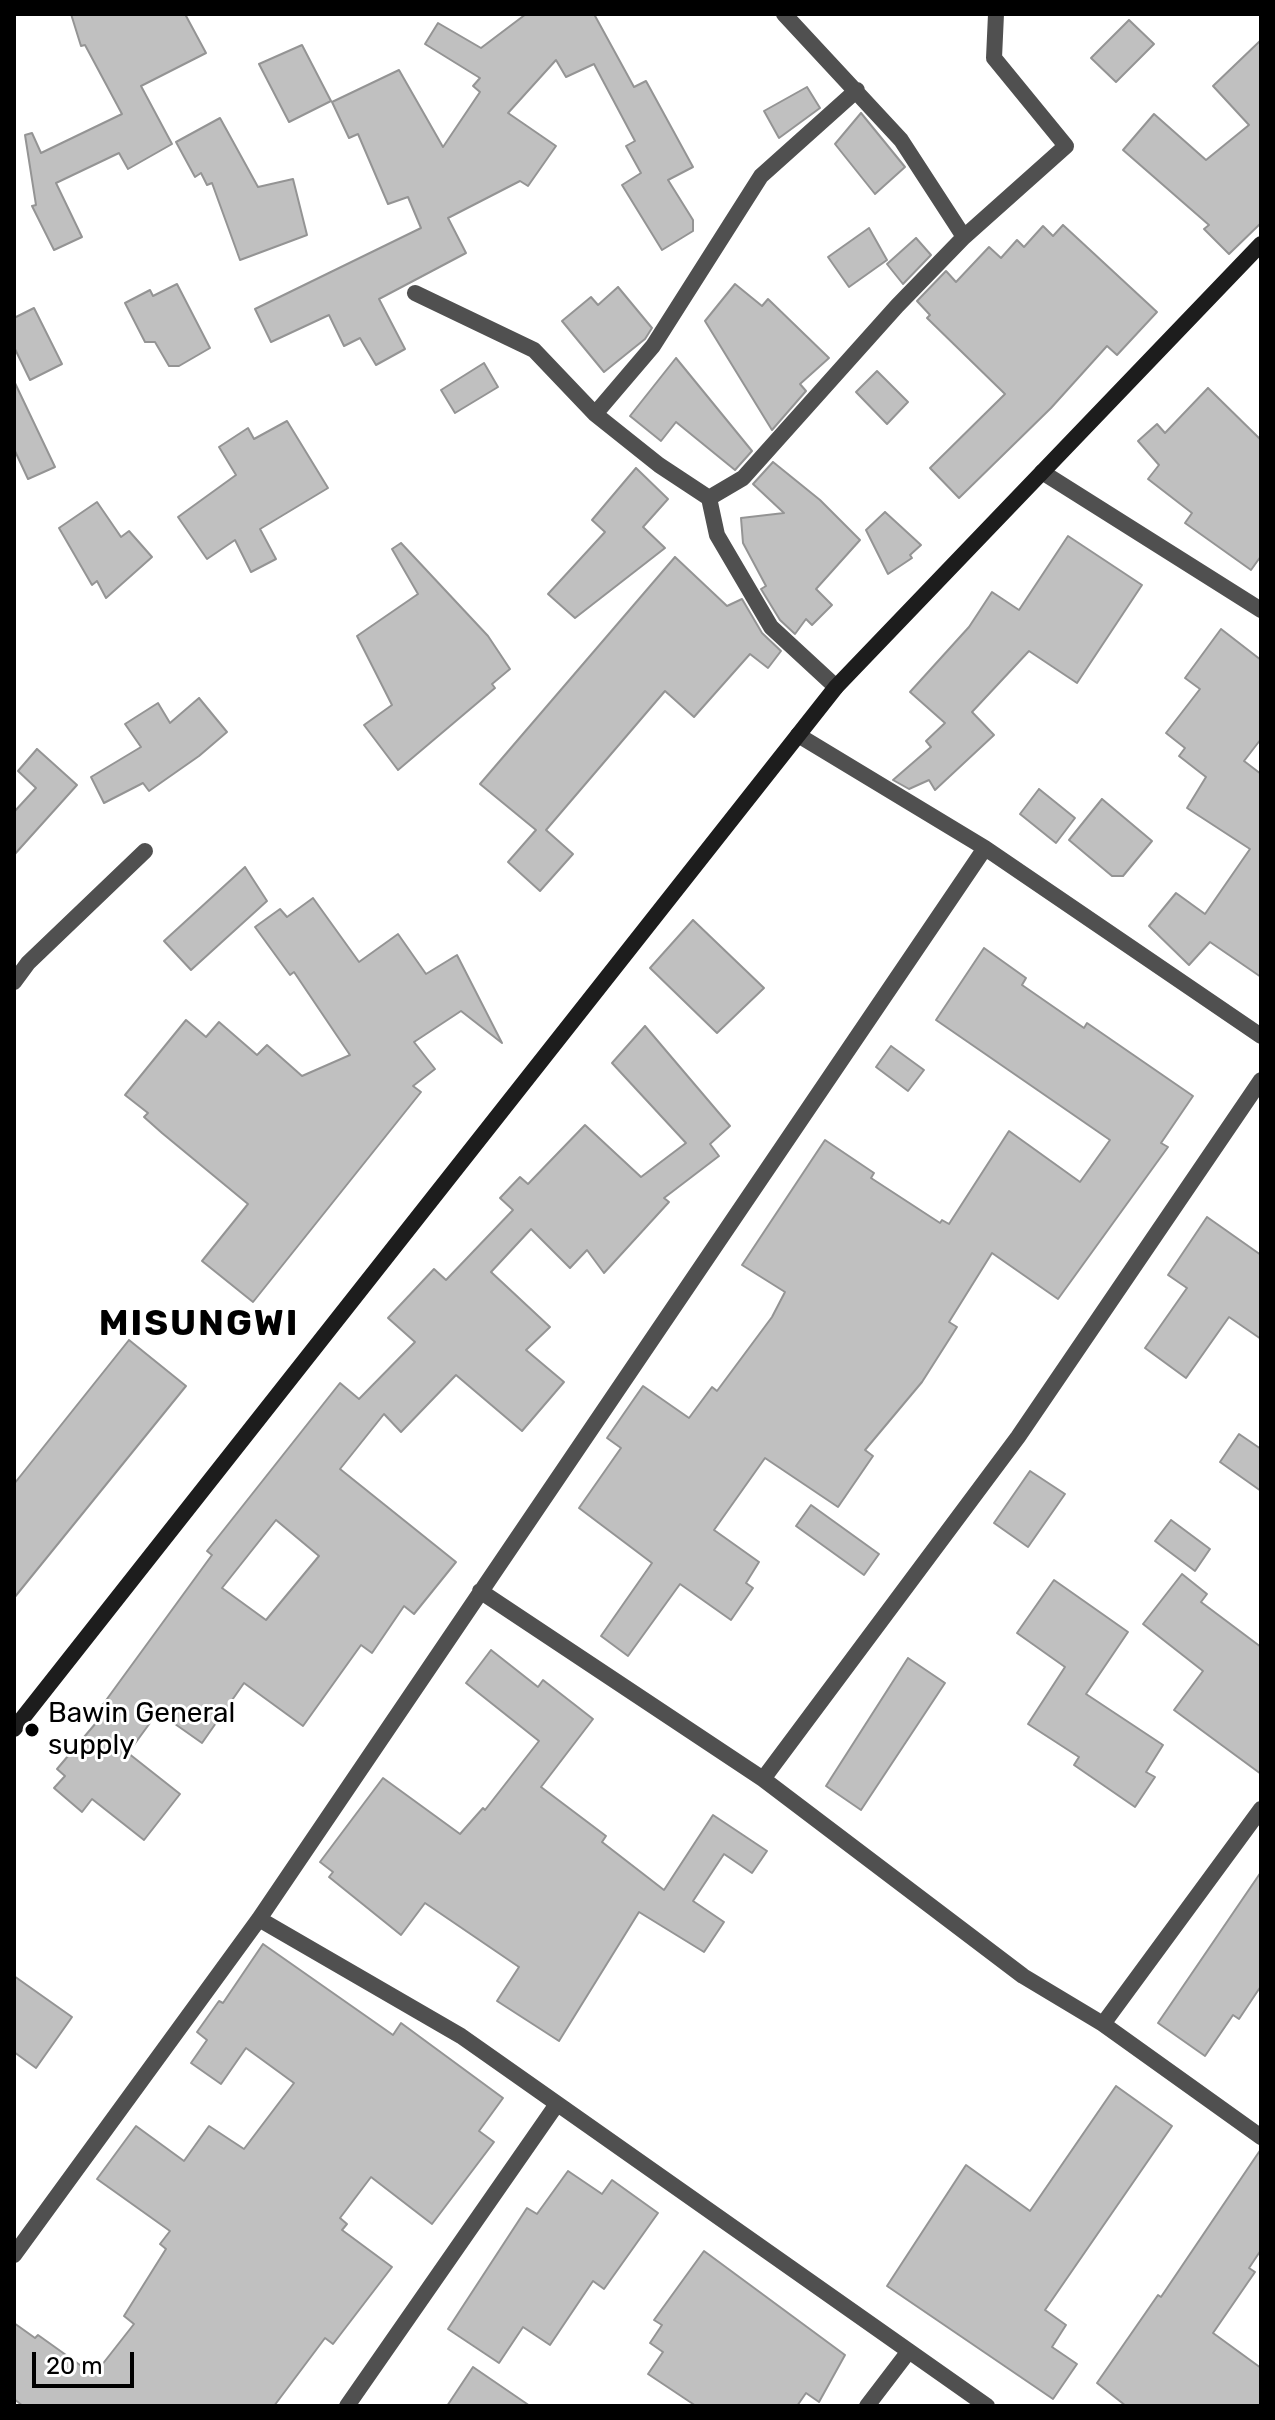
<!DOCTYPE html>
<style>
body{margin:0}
#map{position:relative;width:1275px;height:2420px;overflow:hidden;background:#fff;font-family:Rubik,sans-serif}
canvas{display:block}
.frame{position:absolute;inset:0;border:16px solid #000;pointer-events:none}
.scale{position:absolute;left:32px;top:2352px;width:102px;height:36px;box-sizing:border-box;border:4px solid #000;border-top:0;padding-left:10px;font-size:24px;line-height:28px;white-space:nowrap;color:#000;-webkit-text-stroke:6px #fff;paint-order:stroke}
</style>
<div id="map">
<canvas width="1275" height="2420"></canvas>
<div class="frame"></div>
<div class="scale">20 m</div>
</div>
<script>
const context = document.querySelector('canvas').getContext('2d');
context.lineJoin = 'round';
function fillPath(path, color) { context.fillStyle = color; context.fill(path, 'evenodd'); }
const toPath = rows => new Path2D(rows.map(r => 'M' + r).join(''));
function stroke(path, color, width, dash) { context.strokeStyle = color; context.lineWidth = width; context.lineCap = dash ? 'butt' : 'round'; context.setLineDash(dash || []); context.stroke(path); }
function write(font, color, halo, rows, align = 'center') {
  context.font = font + ' Rubik,sans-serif'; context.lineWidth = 6; context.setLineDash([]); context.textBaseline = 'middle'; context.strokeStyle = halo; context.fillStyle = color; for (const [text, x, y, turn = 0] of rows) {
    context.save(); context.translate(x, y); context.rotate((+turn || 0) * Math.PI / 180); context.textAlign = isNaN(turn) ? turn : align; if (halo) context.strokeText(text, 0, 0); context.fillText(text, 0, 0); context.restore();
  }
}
const building = toPath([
 [71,14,185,14,206,53,141,86,172,144,128,169,119,153,56,183,82,237,54,250,32,206,36,205,25,135,32,133,41,153,122,114,85,45,81,46,71,14],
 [526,14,594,14,634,87,646,81,693,167,668,180,693,220,693,231,662,250,622,185,641,173,626,146,635,141,594,64,566,77,556,60,508,113,556,146,528,186,520,181,448,218,466,253,379,299,405,349,376,365,360,338,344,346,329,315,271,342,255,309,421,228,408,197,388,204,358,134,349,138,332,102,399,70,443,147,480,92,473,86,480,78,425,44,438,23,481,48,526,14],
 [1129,20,1154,44,1116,82,1091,58,1129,20],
 [1261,40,1261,223,1229,254,1204,229,1209,225,1123,150,1154,114,1206,160,1249,125,1213,86,1261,40],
 [302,45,331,101,289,122,259,64,302,45],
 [807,87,820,108,779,138,764,111,807,87],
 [861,113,905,167,875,194,835,144,861,113],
 [220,118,258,187,293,179,307,235,240,260,212,183,207,185,201,173,195,177,176,142,220,118],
 [1063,225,1157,312,1117,355,1107,346,1051,408,959,498,930,468,1005,394,927,318,930,315,917,301,946,271,956,282,989,247,1001,258,1017,240,1024,247,1043,226,1053,236,1063,225],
 [869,228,887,260,849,287,828,257,869,228],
 [916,238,931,255,903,284,887,264,916,238],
 [177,284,210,348,179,366,169,366,155,342,145,342,125,303,150,290,153,296,177,284],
 [735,284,762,306,768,299,829,358,800,384,806,391,772,430,705,321,735,284],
 [618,287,652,328,645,339,604,372,562,321,591,297,598,305,618,287],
 [34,308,62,364,30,380,14,347,14,318,34,308],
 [676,358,752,451,735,470,676,422,661,441,630,416,676,358],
 [484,363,498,387,455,413,441,390,484,363],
 [877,371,908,402,887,424,856,392,877,371],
 [14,381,55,467,28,479,14,449,14,381],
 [1208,388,1261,440,1261,556,1251,570,1185,523,1192,513,1148,479,1159,465,1138,441,1157,424,1165,433,1208,388],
 [287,421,328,488,260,529,276,559,251,572,235,540,207,559,178,517,236,475,219,447,248,428,254,439,287,421],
 [773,462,820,500,860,540,816,589,832,605,812,625,806,619,795,634,780,620,761,589,766,586,743,543,741,518,784,513,753,484,773,462],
 [636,468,668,499,643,527,665,548,575,618,548,594,605,532,592,520,636,468],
 [97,502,121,537,129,531,152,557,106,598,97,581,92,585,59,528,97,502],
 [885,512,921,545,910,555,912,558,888,574,866,530,885,512],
 [1068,536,1142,585,1077,683,1029,651,972,712,994,735,935,790,929,780,909,789,893,780,931,747,926,741,945,723,910,692,969,627,992,592,1019,610,1068,536],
 [401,543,488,636,510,669,492,684,495,688,398,770,364,725,392,705,357,636,418,594,392,549,401,543],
 [675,557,727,606,742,599,762,633,781,651,768,668,750,654,694,717,665,691,546,830,573,854,540,891,508,862,536,830,480,784,675,557],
 [1221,629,1261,660,1261,739,1244,761,1261,774,1261,977,1210,942,1189,965,1149,926,1176,893,1205,914,1250,849,1187,808,1206,777,1179,756,1185,748,1166,733,1200,689,1185,678,1221,629],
 [199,698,227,732,199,756,149,791,143,783,104,803,91,777,141,747,125,724,158,703,170,723,199,698],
 [37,749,77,785,14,855,14,812,36,788,18,771,37,749],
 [1039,789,1075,818,1056,843,1020,814,1039,789],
 [1102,799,1152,841,1123,876,1112,876,1069,840,1102,799],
 [245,867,267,901,191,970,164,941,245,867],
 [313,898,359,962,398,934,426,974,457,955,502,1043,461,1011,414,1042,435,1069,413,1086,421,1092,253,1302,202,1261,248,1204,162,1133,144,1117,148,1113,125,1095,186,1020,206,1037,219,1022,257,1055,267,1045,302,1076,350,1055,294,972,290,975,255,927,280,909,287,917,313,898],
 [693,920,764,988,717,1033,650,968,693,920],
 [984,948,1026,978,1022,985,1084,1028,1087,1023,1193,1096,1161,1143,1168,1147,1058,1299,992,1253,949,1322,957,1327,922,1382,865,1450,873,1456,838,1507,765,1458,714,1530,759,1562,746,1583,753,1588,731,1620,680,1584,628,1656,601,1636,652,1563,579,1508,621,1448,607,1438,643,1386,689,1418,712,1387,717,1391,772,1317,785,1292,742,1265,825,1140,874,1173,871,1178,940,1223,942,1220,949,1224,1009,1131,1080,1182,1110,1140,936,1020,984,948],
 [645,1026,730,1126,710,1144,719,1156,664,1198,669,1202,604,1273,587,1250,570,1268,531,1229,491,1272,550,1327,526,1350,564,1382,522,1431,456,1375,401,1432,384,1414,340,1469,456,1562,414,1614,404,1606,372,1653,361,1645,303,1726,244,1683,202,1743,158,1712,128,1753,180,1794,144,1840,92,1799,82,1812,54,1788,65,1776,57,1769,101,1717,96,1714,212,1555,207,1551,340,1383,359,1399,415,1342,388,1318,434,1269,446,1280,513,1210,500,1198,520,1177,528,1184,585,1125,641,1177,686,1143,612,1063,645,1026],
 [276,1520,319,1556,266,1620,222,1588,276,1520],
 [891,1046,924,1070,908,1091,876,1067,891,1046],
 [1207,1217,1261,1255,1261,1339,1229,1317,1186,1378,1145,1348,1187,1288,1168,1275,1207,1217],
 [129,1340,186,1386,14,1598,14,1484,129,1340],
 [1239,1434,1261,1449,1261,1491,1220,1462,1239,1434],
 [1030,1471,1065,1494,1028,1547,994,1523,1030,1471],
 [811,1505,879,1554,864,1575,796,1526,811,1505],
 [1171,1520,1210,1549,1195,1571,1155,1541,1171,1520],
 [1182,1574,1207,1594,1201,1602,1261,1647,1261,1774,1174,1710,1203,1671,1143,1624,1182,1574],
 [1054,1580,1128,1632,1086,1694,1163,1745,1146,1772,1155,1777,1135,1807,1074,1765,1079,1757,1028,1724,1065,1667,1017,1633,1054,1580],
 [491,1650,538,1687,543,1680,593,1719,541,1787,606,1836,602,1842,664,1890,713,1815,767,1851,752,1873,724,1854,693,1901,724,1922,704,1952,639,1912,559,2041,497,2001,519,1967,425,1903,401,1935,329,1877,333,1872,320,1862,383,1778,460,1834,483,1808,485,1810,539,1741,466,1683,491,1650],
 [908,1658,945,1683,861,1810,826,1786,908,1658],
 [1261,1872,1261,1986,1239,2019,1233,2015,1205,2056,1158,2023,1261,1872],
 [263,1944,393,2035,401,2023,503,2098,479,2131,494,2142,432,2224,371,2177,340,2218,347,2224,342,2230,392,2267,333,2344,325,2338,274,2406,23,2406,14,2399,14,2323,35,2338,38,2335,94,2375,134,2324,124,2316,166,2249,160,2244,170,2231,97,2179,136,2126,184,2161,209,2126,244,2149,294,2083,246,2048,221,2084,191,2063,207,2040,197,2032,219,2001,223,2003,263,1944],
 [14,1976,72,2017,36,2068,14,2052,14,1976],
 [1116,2086,1172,2126,1045,2310,1066,2325,1052,2347,1077,2364,1053,2399,887,2286,966,2165,1030,2211,1116,2086],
 [1261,2149,1261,2250,1249,2268,1255,2272,1213,2333,1261,2368,1261,2406,1126,2406,1097,2383,1158,2295,1161,2297,1261,2149],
 [568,2171,602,2194,612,2180,658,2213,604,2289,593,2281,550,2345,523,2327,499,2363,448,2329,527,2208,537,2214,568,2171],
 [704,2251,845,2355,819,2402,806,2393,797,2406,696,2406,648,2374,663,2352,650,2343,662,2325,654,2320,704,2251],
 [473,2367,530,2406,447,2406,473,2367]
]);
fillPath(building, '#c0c0c0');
stroke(building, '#949494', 2);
stroke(toPath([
 [784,14,901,140,964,237],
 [415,293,534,350,595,414,659,465,709,498,717,535,771,627,836,687],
 [595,414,653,346,761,176,857,90],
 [1042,472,1261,610],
 [709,498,743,478,897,306,964,237,1066,146,994,58,996,14],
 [798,735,985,848,1261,1036],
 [14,982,28,963,145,851],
 [1261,1080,1018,1437,763,1779,1023,1976,1103,2024,1261,2137],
 [480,1591,763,1779],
 [259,1919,461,2036,987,2406],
 [1103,2024,1261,1809],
 [14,2255,259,1919,985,848],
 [347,2406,557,2104],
 [867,2406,909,2351]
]), '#505050', 16);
stroke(toPath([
 [14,1729,836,687,1261,244]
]), '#1d1d1d', 16);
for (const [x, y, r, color] of [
 [32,1730,8,"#000"]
]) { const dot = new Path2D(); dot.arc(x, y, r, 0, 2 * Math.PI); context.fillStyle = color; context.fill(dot); stroke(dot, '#fff', 3); }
write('28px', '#000', '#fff', [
 ["Bawin General",48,1714],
 ["supply",48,1746]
], 'left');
context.letterSpacing = '2px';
write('bold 36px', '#000', '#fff', [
 ["MISUNGWI",199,1325]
]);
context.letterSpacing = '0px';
</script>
